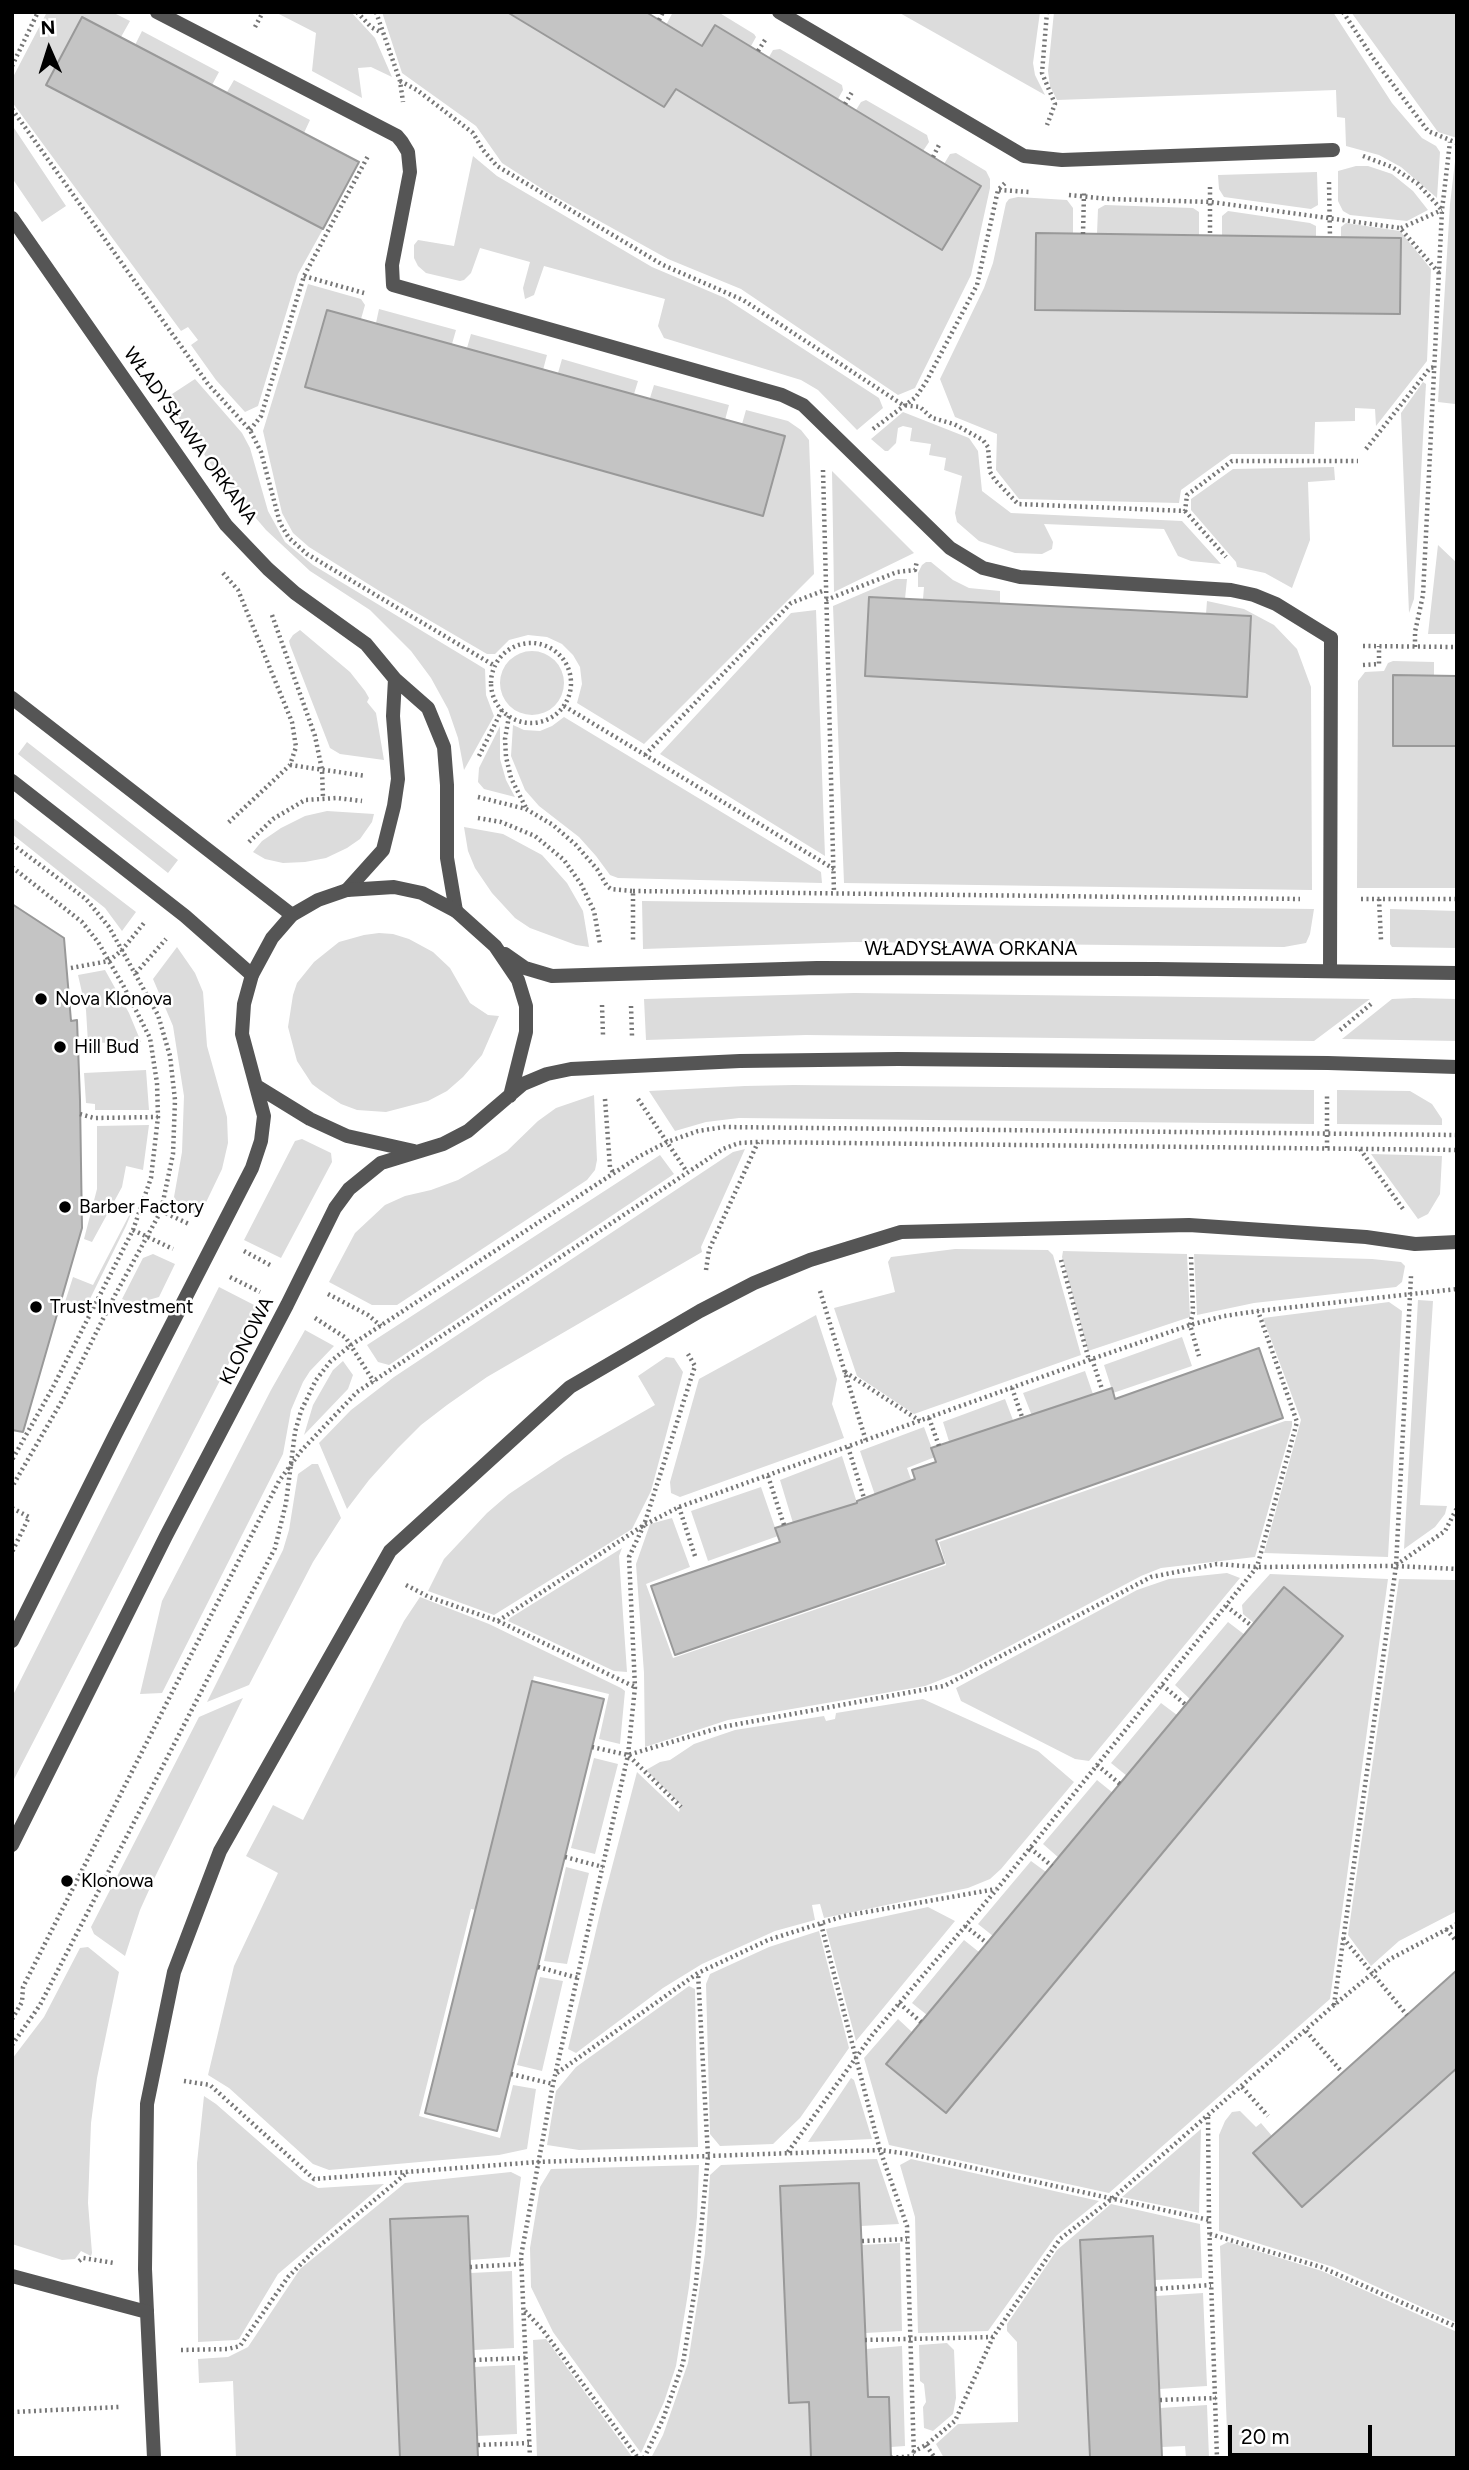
<!DOCTYPE html>
<meta charset="utf-8">
<style>
body{margin:0}
#map{position:relative;width:1469px;height:2470px;overflow:hidden;background:#fff;font-family:Figtree,sans-serif}
canvas{display:block}
.frame{position:absolute;inset:0;border:14px solid #000;pointer-events:none}
.north{position:absolute;left:14px;top:14px;width:70px;height:70px;-webkit-text-stroke:5px #fff;paint-order:stroke;rotate:357deg;font-size:19px;font-weight:700;line-height:28px;text-align:center;color:#000}
.north::after{content:'';display:block;margin:auto;width:24px;height:32px;background:#000;clip-path:polygon(50% 0,100% 100%,50% 72%,0 100%)}
.scale{position:absolute;left:1228px;top:2425px;width:144px;height:32px;box-sizing:border-box;border:4px solid #000;border-top:0;padding-left:9px;font-size:21px;line-height:24px;white-space:nowrap;color:#000;-webkit-text-stroke:5px #fff;paint-order:stroke}
</style>
<div id="map">
<canvas width="1469" height="2470"></canvas>
<div class="frame"></div>
<div class="north">N</div>
<div class="scale">20 m</div>
</div>
<script>
const context = document.querySelector('canvas').getContext('2d');
context.lineJoin = 'round';
function fillPath(path, color) { context.fillStyle = color; context.fill(path, 'evenodd'); }
const toPath = rows => new Path2D(rows.map(r => 'M' + r).join(''));
function stroke(path, color, width, dash) { context.strokeStyle = color; context.lineWidth = width; context.lineCap = dash ? 'butt' : 'round'; context.setLineDash(dash || []); context.stroke(path); }
function write(font, color, halo, rows, align = 'center') {
  context.font = font + ' Figtree,sans-serif'; context.lineWidth = 5; context.setLineDash([]); context.textBaseline = 'middle'; context.strokeStyle = halo; context.fillStyle = color; for (const [text, x, y, turn = 0] of rows) {
    context.save(); context.translate(x, y); context.rotate((+turn || 0) * Math.PI / 180); context.textAlign = isNaN(turn) ? turn : align; if (halo) context.strokeText(text, 0, 0); context.fillText(text, 0, 0); context.restore();
  }
}
fillPath(toPath([
 [47,12,112,12,130,21,121,37,82,17,47,85,323,229,298,274,258,406,245,412,216,380,191,345,198,340,188,327,181,331,12,102,12,79],
 [275,12,351,12,375,38,392,77,371,67,358,68,362,98,312,71,316,33],
 [382,12,507,12,664,107,676,89,942,250,981,186,944,164,950,154,956,153,986,171,990,179,990,188,971,275,915,388,898,395,741,289,668,259,547,192,502,163,476,126,402,73],
 [673,12,718,12,754,34,756,37,751,46,715,25,702,46,666,25],
 [898,12,1040,12,1033,63,1035,75,1045,95],
 [1054,12,1333,12,1392,103,1422,138,1436,146,1440,152,1437,198,1401,167,1379,155,1346,146,1345,118,1337,117,1336,90,1057,100,1050,86,1048,71],
 [1351,12,1457,12,1457,138,1438,132],
 [142,31,219,72,212,85,135,45],
 [780,49,842,85,843,90,838,99,769,57,773,50],
 [234,80,310,120,304,133,227,92],
 [866,100,927,135,929,142,923,151,856,110,861,102],
 [12,125,66,206,42,222,12,178],
 [1456,153,1457,364,1455,404,1438,402,1450,204],
 [473,156,497,176,652,267,725,298,879,398,883,408,857,430,818,390,801,380,664,338,658,326,665,299,544,266,534,295,525,299,523,288,530,262,480,248,471,273,464,280,460,281,426,273,418,266,414,258,414,245,418,240,454,246],
 [1356,166,1368,166,1392,174,1413,191,1428,210,1407,221,1350,215,1343,211,1338,201,1338,171],
 [1317,172,1318,205,1311,209,1224,197,1219,189,1218,175],
 [1018,197,1067,200,1073,208,1073,234,1036,310,1400,314,1401,238,1341,237,1341,227,1346,223,1400,231,1431,269,1427,361,1376,426,1375,409,1355,408,1355,421,1315,422,1314,454,1231,454,1181,490,1179,503,1019,499,996,470,997,434,955,417,940,379,984,288,993,263,1006,203,1009,199],
 [1105,205,1193,208,1199,212,1199,235,1097,234,1098,209],
 [1228,211,1310,223,1316,226,1316,237,1222,236,1222,216],
 [308,284,361,299,365,305,361,319,327,310,306,387,763,515,785,436,742,424,746,410,788,421,801,430,809,440,814,574,644,744,577,703,582,684,580,667,573,655,562,644,547,637,528,635,509,640,495,654,487,654,381,592,309,547,293,533,282,513,263,431],
 [379,309,456,330,452,344,376,323],
 [471,334,547,355,543,370,467,348],
 [562,359,638,381,634,394,558,373],
 [195,379,242,433,250,448,268,511,285,542,313,565,485,669,486,695,494,716,464,770,458,738,448,709,431,678,411,651,370,610,310,571,266,530,215,470,169,404,169,396],
 [1423,382,1426,384,1414,599,1409,613,1401,413],
 [654,385,729,405,725,420,650,398],
 [903,412,969,438,978,451,982,491,1011,513,1182,521,1221,564,1191,561,1178,556,1164,529,1044,524,1053,542,1052,549,1042,554,1015,553,979,541,957,522,955,513,962,476,944,470,946,458,929,455,931,444,910,441,912,428,903,426,898,428,896,443,888,451,885,451,871,439],
 [1334,467,1335,480,1308,482,1310,540,1292,588,1265,573,1237,567,1236,562,1191,510,1191,499,1233,469],
 [832,471,914,553,834,592],
 [1438,545,1457,563,1457,634,1428,634],
 [926,562,931,562,953,580,969,588,1000,591,1000,603,923,599,924,587,918,587,918,573,922,565],
 [896,579,907,579,905,599,869,597,865,676,1247,697,1251,617,1206,614,1207,601,1244,609,1274,625,1297,649,1311,687,1312,890,844,883,833,606],
 [816,610,825,856,660,754,791,613],
 [300,630,350,672,365,691,369,698,367,702,376,713,384,760,340,754,330,748,290,645,289,641,293,635],
 '500 683a32 32 0 1 1 64 0a32 32 0 1 1-64 0Z',
 [1393,661,1434,662,1434,675,1393,675,1393,745,1457,746,1457,888,1357,888,1358,681,1365,672,1384,671,1388,663],
 [564,717,821,872,822,883,618,878,610,875,596,856,579,837,539,806,525,790,511,756,513,725,524,730,540,731,552,726],
 [500,726,500,759,506,780,515,797,484,789,478,782,479,768],
 [27,742,178,860,168,873,18,754],
 [327,811,374,814,372,822,360,839,347,848,326,858,305,862,283,863,265,859,253,852,262,841,281,828,305,816],
 [12,817,136,912,122,931,105,908,12,834],
 [464,827,503,834,542,855,567,883,583,911,589,947,576,945,530,928,515,918,492,893,475,868,468,851],
 [642,901,1043,906,1314,909,1310,934,1306,943,1284,947,854,942,643,949],
 [1390,909,1457,911,1457,948,1392,947,1390,944],
 [379,933,393,934,409,939,433,952,450,968,470,1003,488,1015,499,1016,482,1055,463,1077,447,1091,428,1101,386,1112,357,1110,341,1104,320,1090,312,1084,297,1061,288,1027,293,995,297,983,314,962,339,942,364,935],
 [177,947,195,973,203,992,207,1046,227,1117,228,1143,222,1169,199,1217,180,1207,174,1197,182,1152,184,1096,173,1026,153,979],
 [105,970,129,1013,141,1042,88,1043,86,1010,78,975],
 [854,993,1370,999,1314,1041,806,1035,646,1040,644,999],
 [1414,998,1457,999,1457,1041,1342,1039,1392,999],
 [146,1070,149,1110,95,1110,95,1104,86,1103,84,1073],
 [794,1085,1314,1090,1314,1124,739,1118,706,1122,675,1131,649,1091,745,1086],
 [1337,1090,1410,1091,1432,1104,1442,1119,1442,1125,1337,1124],
 [594,1095,597,1160,595,1170,587,1180,397,1305,372,1305,329,1282,355,1233,385,1205,405,1196,431,1190,458,1180,507,1151,538,1121,556,1108],
 [149,1125,143,1170,126,1166,122,1187,92,1242,84,1239,97,1189,97,1126],
 [302,1139,331,1153,332,1162,281,1258,244,1240,295,1141],
 [745,1149,701,1247,702,1252,487,1377,447,1405,421,1425,398,1448,369,1480,347,1509,319,1443,351,1410,394,1377,733,1152],
 [1371,1154,1442,1156,1440,1194,1428,1214,1418,1219],
 [660,1155,674,1174,389,1365,378,1362,367,1345],
 [137,1200,126,1226,84,1311,65,1302,73,1277,93,1285],
 [955,1249,1048,1250,1053,1255,1081,1355,914,1414,857,1376,834,1308,895,1292,888,1262,891,1257],
 [1063,1251,1187,1254,1190,1317,1088,1351,1062,1257],
 [153,1254,175,1264,159,1297,134,1304,122,1299,143,1258],
 [1194,1254,1372,1259,1401,1262,1405,1266,1402,1282,1396,1287,1254,1303,1197,1315],
 [219,1287,258,1307,12,1783,12,1697],
 [1418,1300,1433,1301,1420,1505,1447,1506,1445,1514,1435,1527,1404,1549],
 [1389,1302,1402,1311,1388,1557,1264,1553,1301,1420,1263,1318],
 [816,1315,837,1379,832,1404,844,1438,680,1497,671,1493,670,1482,699,1379],
 [305,1330,334,1346,310,1371,303,1382,291,1410,283,1454,162,1693,140,1694,162,1601,271,1390],
 [1182,1337,1192,1366,1113,1393,1104,1365],
 [666,1357,674,1358,683,1372,651,1491,632,1529,494,1615,428,1591,444,1559,487,1513,509,1494,564,1457,655,1405,638,1376],
 [343,1361,353,1375,348,1389,304,1435,313,1405,333,1370],
 [1085,1371,1095,1400,1034,1421,1023,1393],
 [1005,1399,1016,1428,952,1451,943,1422],
 [1285,1421,1292,1421,1292,1426,1255,1557,1161,1568,1141,1576,961,1672,925,1686,728,1720,645,1747,644,1673,636,1564,650,1524,672,1518,690,1567,646,1584,673,1658,946,1565,939,1542],
 [924,1427,935,1457,907,1468,914,1488,877,1501,860,1451],
 [842,1456,859,1509,793,1523,780,1480],
 [312,1464,318,1464,341,1518,313,1562,249,1685,207,1702,283,1550,289,1530,298,1474],
 [761,1487,778,1536,708,1561,691,1511],
 [622,1548,619,1556,627,1672,614,1671,508,1621,510,1618],
 [1227,1573,1240,1578,1089,1761,1075,1759,961,1701,956,1688,1137,1590,1169,1579],
 [1270,1574,1388,1579,1330,1999,1109,2193,889,2145,864,2058,898,2019,912,2032,887,2064,946,2113,1343,1636,1284,1588,1254,1623,1243,1614,1242,1605],
 [1399,1579,1457,1580,1457,1911,1399,1941,1371,1966,1348,1935],
 [420,1597,489,1624,621,1688,625,1691,620,1744,599,1739,609,1694,534,1676,476,1910,471,1909,419,2116,500,2138,513,2085,536,2089,527,2149,499,2155,329,2170,313,2164,229,2088,208,2075,234,1966,278,1873,246,1856,273,1805,303,1820,404,1621],
 [1228,1622,1245,1635,1191,1700,1175,1685],
 [243,1698,154,1879,140,1910,125,1956,94,1934,91,1927,199,1717],
 [923,1699,1038,1751,1074,1782,1001,1869,990,1879,968,1888,824,1918,820,1904,812,1905,815,1920,775,1931,702,1964,663,1988,576,2053,568,2049,602,1905,637,1772,679,1812,681,1805,646,1770,660,1762,670,1760,694,1744,735,1730,824,1716,826,1721,835,1719,836,1713],
 [1161,1703,1177,1715,1127,1776,1111,1763],
 [594,1758,618,1764,595,1854,571,1848],
 [1097,1780,1113,1793,1059,1858,1043,1844],
 [1031,1861,1046,1872,993,1936,978,1924],
 [566,1867,589,1873,567,1964,544,1961],
 [928,1907,955,1921,856,2041,826,1929],
 [819,1931,849,2048,800,2118,773,2144,720,2146,710,2134,706,1984,710,1974,769,1947],
 [964,1940,979,1952,927,2015,912,2003],
 [88,1947,119,1972,97,2078,91,2123,88,2203,92,2253,91,2256,81,2251,75,2259,62,2260,12,2244,12,2059,44,2017,80,1948],
 [540,1977,563,1981,542,2071,517,2065],
 [689,1986,695,1989,698,2147,579,2150,547,2145,556,2091,576,2067],
 [1457,2068,1457,2323,1333,2267,1219,2231,1219,2135,1225,2121,1232,2112,1240,2111,1256,2127,1261,2123,1272,2136,1253,2153,1302,2207],
 [851,2078,854,2080,872,2139,808,2142],
 [204,2096,216,2104,303,2180,318,2188,384,2184,278,2274,239,2339,236,2340,198,2342,197,2163],
 [1201,2129,1199,2213,1122,2197],
 [877,2159,899,2224,861,2226,859,2183,780,2186,789,2402,809,2402,811,2458,651,2458,663,2435,688,2363,705,2253,710,2175,721,2165],
 [911,2159,1099,2201,1056,2236,988,2331,918,2333,915,2217,900,2165],
 [699,2165,697,2217,689,2287,676,2366,664,2402,641,2453,553,2332,531,2287,530,2248,540,2187,551,2169],
 [511,2172,521,2177,510,2257,470,2260,467,2216,391,2219,400,2458,236,2458,233,2381,199,2383,198,2359,228,2357,248,2347,300,2269,405,2183],
 [1111,2204,1200,2224,1202,2278,1155,2280,1153,2237,1080,2240,1090,2456,1114,2456,1114,2458,944,2458,936,2444,958,2424,1018,2422,1017,2342,1007,2331,1007,2324,1057,2250],
 [1228,2242,1322,2271,1457,2332,1457,2458,1228,2458,1220,2246],
 [900,2243,902,2331,865,2333,862,2245],
 [512,2271,514,2348,474,2350,470,2273],
 [1203,2293,1207,2386,1159,2389,1156,2296],
 [546,2339,633,2458,537,2458,533,2340],
 [947,2343,954,2350,956,2398,953,2414,933,2431,924,2428,923,2407,926,2402,924,2384,920,2381,919,2345],
 [902,2346,905,2446,891,2447,889,2397,868,2397,866,2349],
 [515,2365,517,2434,477,2436,474,2367],
 [1207,2405,1209,2458,1186,2458,1185,2446,1162,2447,1160,2408]
]), '#dcdcdc');
const building = toPath([
 [507,12,646,12,702,46,715,25,981,186,942,250,676,89,664,107,507,12],
 [82,17,359,162,323,229,46,85,82,17],
 [1036,233,1401,238,1400,314,1035,310,1036,233],
 [327,310,785,436,763,516,305,387,327,310],
 [869,597,1251,616,1247,697,865,676,869,597],
 [1393,675,1457,676,1457,746,1393,746,1393,675],
 [12,904,64,938,71,1021,77,1020,80,1100,82,1228,23,1432,12,1430,12,904],
 [1259,1348,1283,1418,936,1540,944,1563,675,1655,651,1586,780,1542,775,1528,857,1503,857,1501,915,1479,912,1470,936,1462,931,1448,1112,1388,1115,1399,1259,1348],
 [1284,1587,1343,1636,946,2113,886,2064,1284,1587],
 [532,1681,604,1699,497,2131,425,2113,532,1681],
 [1457,1970,1457,2068,1302,2207,1253,2153,1457,1970],
 [859,2183,868,2397,889,2397,891,2458,811,2458,809,2402,789,2403,780,2186,859,2183],
 [468,2216,478,2458,400,2458,390,2219,468,2216],
 [1153,2236,1162,2458,1090,2457,1080,2240,1153,2236]
]);
fillPath(building, '#c4c4c4');
stroke(building, '#999', 2);
stroke(toPath([
 [357,12,371,27,382,33],
 [376,12,400,81,403,102],
 [1047,12,1042,73,1055,104,1047,125],
 [1343,12,1373,58,1428,131,1457,143],
 [659,20,663,12],
 [255,27,263,12],
 [758,51,765,40],
 [12,66,38,12],
 [400,81,417,90,473,133,483,150,497,166,663,265,743,300,903,405,920,407,932,418,954,424,983,440,988,447,990,472,995,480,1018,504,1185,511,1187,495,1232,461,1358,461],
 [845,104,852,92],
 [12,109,208,384,250,430,261,452,280,523,289,538,307,554,495,666],
 [1363,156,1392,167,1418,184,1441,209],
 [933,157,940,143],
 [1329,182,1330,237],
 [1210,187,1210,235],
 [999,190,1029,192],
 [1069,195,1109,199,1211,202,1400,228,1439,273],
 [1401,228,1442,210],
 [1083,234,1084,193],
 [304,276,364,293],
 [873,429,916,397,926,382,977,285,998,190,1005,183],
 [250,430,261,416,304,276,368,156],
 [1366,449,1430,368,1435,367],
 [823,470,834,893],
 [1185,511,1226,557],
 [223,573,238,590,292,722,296,747,290,765,227,824],
 [826,600,897,572,915,570,917,561],
 [272,615,315,736,322,770,323,798],
 '491 683a40 40 0 1 1 80 0a40 40 0 1 1-80 0Z',
 [1363,646,1457,647],
 [1415,647,1415,632,1423,595,1442,210,1450,142],
 [1363,665,1379,664,1379,646],
 [564,706,834,869],
 [509,716,505,739,506,757,511,778,526,808],
 [645,755,791,603,825,590],
 [479,756,502,710],
 [290,765,366,776],
 [478,797,526,809,553,825,576,845,597,869,607,886,611,889,633,891,633,941],
 [478,818,501,822,535,836,564,860,581,884,594,911,600,944],
 [249,842,273,819,305,800,337,798,362,801],
 [12,844,86,899,109,927,158,1015,170,1056,175,1100,173,1154,161,1211,114,1297,63,1399,12,1487],
 [12,867,82,922,98,942,124,987,150,1038,157,1083,158,1117,151,1178,133,1230,52,1389,12,1460],
 [633,891,1300,899],
 [1361,899,1457,899],
 [1379,899,1381,940],
 [71,968,109,961,122,950,144,923],
 [136,973,166,939],
 [602,1005,603,1035],
 [631,1006,632,1036],
 [1340,1030,1371,1004],
 [605,1099,610,1167,614,1174],
 [638,1099,687,1172],
 [80,1114,94,1118,158,1117],
 [1327,1148,1327,1094],
 [1360,1149,1403,1209],
 [161,1211,189,1224],
 [133,1230,173,1249],
 [244,1251,270,1265],
 [1191,1257,1193,1312,1190,1325,1199,1356],
 [1061,1260,1089,1360],
 [706,1270,709,1250,758,1142],
 [230,1277,260,1292],
 [820,1291,866,1441],
 [328,1294,368,1315,381,1326],
 [315,1318,346,1338,374,1382],
 [1092,1359,1102,1389],
 [845,1372,920,1421],
 [1012,1388,1022,1417],
 [929,1418,939,1446],
 [848,1447,864,1498],
 [768,1476,784,1525],
 [679,1507,695,1556],
 [12,1508,29,1517,12,1552],
 [1396,1565,1445,1531,1457,1508],
 [406,1585,429,1597,498,1621,635,1687],
 [1226,1606,1252,1626],
 [498,1621,644,1525,679,1507,1089,1360,1190,1325,1224,1316,1258,1311,1457,1289],
 [1162,1685,1186,1705],
 [592,1747,628,1755,722,1727,944,1686,1151,1577,1217,1564,1257,1567,1396,1566,1457,1569],
 [629,1756,681,1807],
 [1097,1765,1120,1784],
 [1030,1848,1052,1866],
 [565,1857,603,1867],
 [821,1924,880,2150,907,2226,914,2458],
 [965,1926,987,1943],
 [1446,1929,1457,1942],
 [1343,1938,1407,2015],
 [538,1967,578,1978],
 [899,2003,921,2022],
 [1334,2005,1396,1566,1411,1276],
 [12,2019,22,2002,23,1987,279,1481,301,1451,357,1392,723,1149,739,1143,758,1142,1457,1150],
 [1306,2031,1342,2072],
 [12,2045,40,2005,275,1548,286,1503,295,1432,301,1411,316,1380,330,1362,351,1345,640,1156,667,1142,698,1131,724,1127,1457,1135],
 [557,2073,698,1973,768,1940,844,1916,996,1889],
 [511,2074,553,2084],
 [184,2081,210,2085,314,2179,537,2162,880,2150,910,2154,1209,2220],
 [1242,2087,1268,2116],
 [1208,2117,1209,2220,1217,2458],
 [788,2152,873,2034,997,1889,1257,1567,1297,1422,1258,1311],
 [1210,2234,1321,2267,1457,2327],
 [862,2241,907,2239],
 [79,2261,83,2258,114,2263],
 [470,2267,521,2264],
 [1155,2289,1211,2285],
 [525,2311,542,2329,638,2458],
 [865,2340,993,2337],
 [181,2350,228,2349,240,2346,288,2277,318,2247,408,2172],
 [474,2360,526,2358],
 [1160,2400,1216,2398],
 [12,2412,119,2407],
 [478,2445,529,2443],
 [926,2445,935,2458],
 [913,2452,926,2445,955,2421,993,2337,1060,2239,1113,2198,1334,2005,1390,1959,1457,1924],
 [530,2458,521,2256,553,2084,628,1755,635,1687,629,1557,644,1525,695,1366,688,1354],
 [644,2458,663,2419,683,2363,696,2283,708,2156,698,1973],
 [891,2458,914,2456]
]), '#777', 4.5, [2, 3.5]);
stroke(toPath([
 [157,12,397,136,402,142,408,152,410,172,392,265,393,285,782,395,803,405,950,548,983,568,1020,577,1231,590,1254,595,1276,604,1331,638],
 [779,12,1024,156,1062,160,1333,150],
 [147,2312,145,2269,147,2104,174,1972,220,1851,390,1551,570,1387,700,1311,754,1283,810,1260,901,1232,1189,1225,1366,1237,1415,1244,1457,1242]
]), '#555', 14);
stroke(toPath([
 [12,218,226,525,268,569,295,593,366,644,395,679,428,708,444,747,447,785,447,858,456,911],
 [12,698,292,915],
 [12,781,185,916,252,975],
 [347,890,383,850,394,806,398,779,393,716,395,679],
 [1330,971,1331,638],
 [12,2276,147,2312,154,2458]
]), '#555', 14);
stroke(toPath([
 [505,954,525,968,552,976,817,968,1156,969,1457,973],
 [258,1087,310,1119,347,1136,414,1151],
 [12,1641,115,1435,252,1168,261,1141,264,1116,242,1034,244,1004,252,975,272,938,292,915,318,900,347,890,394,887,422,893,456,911,495,946,518,980,526,1006,526,1032,510,1096],
 [12,1845,166,1536,287,1305,335,1208,349,1189,381,1163,443,1144,468,1131,523,1084,547,1074,571,1069,740,1061,898,1059,1328,1063,1457,1067]
]), '#555', 14);
for (const [x, y, r, color] of [
 [41,999,7,"#000"],
 [60,1047,7,"#000"],
 [65,1207,7,"#000"],
 [36,1307,7,"#000"],
 [67,1881,7,"#000"]
]) { const dot = new Path2D(); dot.arc(x, y, r, 0, 2 * Math.PI); context.fillStyle = color; context.fill(dot); stroke(dot, '#fff', 2.5); }
write('19px', '#000', '#fff', [
 ["WŁADYSŁAWA ORKANA",190,436,54],
 ["WŁADYSŁAWA ORKANA",971,949],
 ["KLONOWA",247,1341,-63]
]);
write('19px', '#000', '#fff', [
 ["Nova Klonova",55,999],
 ["Hill Bud",74,1047],
 ["Barber Factory",79,1207],
 ["Trust Investment",50,1307],
 ["Klonowa",81,1881]
], 'left');
</script>
